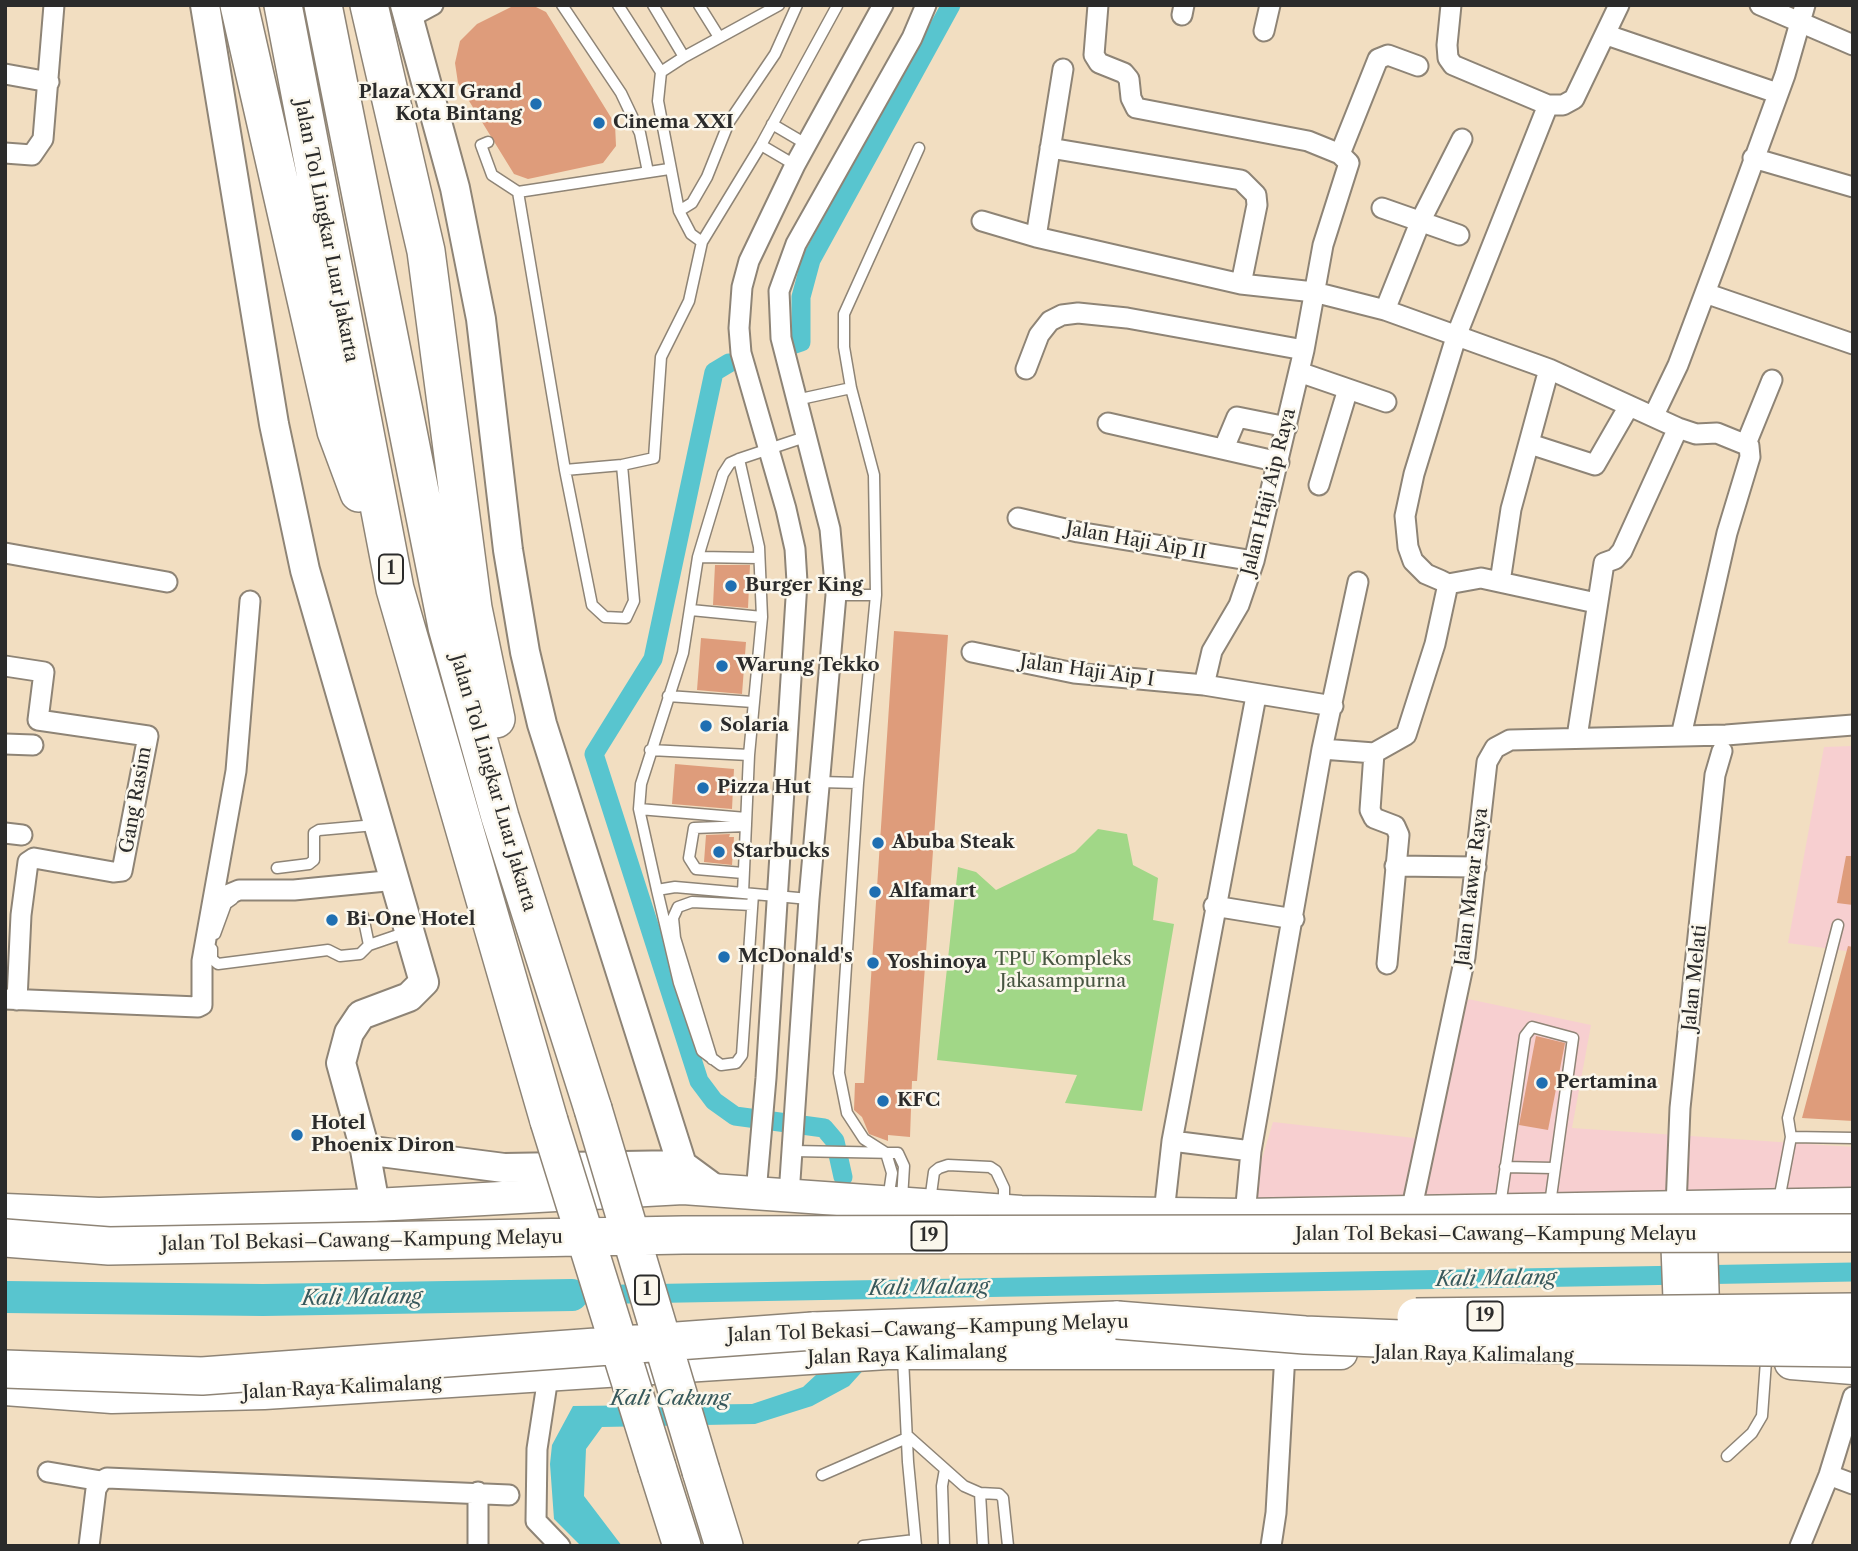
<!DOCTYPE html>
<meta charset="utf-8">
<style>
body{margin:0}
#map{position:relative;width:1858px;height:1551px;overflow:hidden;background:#f2dec1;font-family:"Libre Caslon Text",serif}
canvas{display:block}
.frame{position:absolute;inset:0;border:7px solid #2b2b2b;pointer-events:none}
</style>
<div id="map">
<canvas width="1858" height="1551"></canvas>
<div class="frame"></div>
</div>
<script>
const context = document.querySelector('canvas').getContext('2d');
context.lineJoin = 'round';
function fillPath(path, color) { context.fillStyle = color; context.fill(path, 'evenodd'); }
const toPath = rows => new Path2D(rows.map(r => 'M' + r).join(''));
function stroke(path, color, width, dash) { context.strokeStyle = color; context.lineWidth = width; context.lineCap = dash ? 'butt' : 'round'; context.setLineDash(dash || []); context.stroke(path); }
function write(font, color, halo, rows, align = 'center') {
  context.font = font + ' "Libre Caslon Text",serif'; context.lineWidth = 5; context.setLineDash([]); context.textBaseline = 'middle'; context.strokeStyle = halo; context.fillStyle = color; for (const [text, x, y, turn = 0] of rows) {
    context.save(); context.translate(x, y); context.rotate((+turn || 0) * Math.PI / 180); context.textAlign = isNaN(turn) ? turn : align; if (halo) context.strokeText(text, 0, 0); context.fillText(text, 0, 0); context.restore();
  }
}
fillPath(toPath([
 [1853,746,1853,952,1788,943,1824,747],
 [1468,999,1591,1025,1572,1128,1853,1147,1853,1204,1245,1215,1273,1122,1432,1140]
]), '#f7cfd0');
fillPath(toPath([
 [1098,829,1127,834,1133,865,1158,878,1153,920,1174,924,1142,1111,1065,1103,1077,1075,937,1060,958,867,976,872,996,890,1075,852]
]), '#a1d787');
fillPath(toPath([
 [867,1366,849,1386,812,1406,755,1424,602,1427,586,1449,584,1496,622,1546,581,1546,554,1519,550,1464,552,1445,573,1406,752,1404,803,1387,817,1374]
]), '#58c5cf');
stroke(toPath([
 [792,345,801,342,801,297,811,260,951,5],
 [729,363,714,372,653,659,594,754,699,1081,714,1101,735,1116,824,1128,835,1141,843,1177],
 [572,1295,1853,1272]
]), '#58c5cf', 19);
stroke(toPath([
 [5,1297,263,1300,572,1295]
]), '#58c5cf', 32);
fillPath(toPath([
 [515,5,532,5,546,12,615,124,616,146,603,163,528,179,514,174,458,83,455,63,460,41,477,24],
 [715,565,750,565,748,608,713,605],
 [894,631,948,635,917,1081,912,1081,910,1137,888,1135,888,1141,869,1134,862,1117,854,1110,855,1083,864,1083],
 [701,638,746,642,742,694,697,690],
 [675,764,734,769,732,809,672,804],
 [730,834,729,837,734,837,732,865,704,862,706,835],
 [1846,856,1853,856,1853,905,1837,903],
 [1848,946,1853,947,1853,1121,1802,1118],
 [1536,1036,1565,1043,1548,1130,1519,1125]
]), '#de9c7b');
const lane = toPath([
 [562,5,621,93,640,133,648,172],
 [618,5,661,72,658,101,679,211,691,234,702,242],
 [653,5,684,57,779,5],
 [699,5,719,37],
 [661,72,684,57],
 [772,124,806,144],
 [488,142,481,145,492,175,518,192,669,169],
 [761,145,795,165],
 [518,192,565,470,622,465,654,458,661,357,689,301,702,242,761,145,837,6],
 [679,211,692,203,707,177,729,122,775,54,797,5],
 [796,400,851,388],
 [739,459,759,547,762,617,749,755,743,893],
 [565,470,592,605,605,617,626,618,634,601,622,465],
 [698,557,759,558],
 [836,595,876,595,874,475,851,388,844,347,844,314,919,148],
 [876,595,858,783,839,1073,847,1113,864,1139,886,1153,892,1173,888,1200],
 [691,610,762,617],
 [668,696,753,702],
 [650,750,749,755],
 [820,782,858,783],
 [639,809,746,818],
 [277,868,309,864,314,860,314,833,319,830,375,825],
 [743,873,696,869,689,858,694,828,746,826],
 [657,890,639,809,641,784,683,653,698,557,723,474,730,463,739,459,805,437],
 [753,894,742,1055,736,1063,721,1065,702,1051,679,983,657,890,675,887,743,893,809,899],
 [363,916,369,945],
 [215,934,226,904,233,899],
 [212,949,212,959,218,964,328,950,340,956,360,954,369,945,407,932],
 [712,1059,675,938,673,918,678,907,692,902,752,905],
 [1791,1137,1853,1138],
 [793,1151,898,1153,904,1166,902,1199],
 [1505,1167,1553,1168],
 [1779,1200,1791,1137,1788,1118,1838,925],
 [930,1201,934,1172,939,1168,948,1165,990,1167,996,1171,1004,1188,1004,1206],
 [1500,1206,1525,1036,1532,1027,1573,1038,1550,1204],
 [903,1358,908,1462,916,1546],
 [909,1437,964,1486,980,1493,999,1494,1003,1498,1008,1546],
 [1727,1456,1752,1433,1762,1416,1766,1361],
 [822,1475,909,1437],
 [980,1493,983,1546],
 [863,1546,915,1540],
 [944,1546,942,1486,945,1469]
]);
const street = toPath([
 [1098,5,1094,55,1099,63,1124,73,1129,79,1131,98,1136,108,1308,141,1340,154,1349,163,1323,245,1304,350,1254,561,1239,605,1212,651,1204,685],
 [1451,5,1447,45,1448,58,1453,65,1548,105],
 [1760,5,1853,45],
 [1182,15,1184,5],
 [409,18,433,5],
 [1264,31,1270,5],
 [1607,35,1777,93],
 [5,74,49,82],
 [1050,148,1241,180,1256,195,1257,205,1241,284],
 [5,153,32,155,43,139,54,5],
 [1340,154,1378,59,1388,55,1418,66],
 [1753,158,1853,187],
 [1382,208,1459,235],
 [982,221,1036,237,1241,284,1314,292,1385,310,1549,369,1678,428,1696,434,1717,433,1749,446,1750,457,1727,533,1681,736],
 [1036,237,1063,69],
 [1705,293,1853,344],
 [1385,310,1421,220,1462,139],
 [1026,369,1039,335,1050,321,1062,315,1078,313,1127,318,1304,350],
 [1299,372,1386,402],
 [1654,415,1678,365,1720,253,1785,75,1805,5],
 [1108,423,1279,462],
 [1530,444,1595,465,1629,406],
 [1746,444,1772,380],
 [1224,448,1237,417,1287,427],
 [1319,485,1348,389],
 [1018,518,1078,532,1254,561],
 [5,553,167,582],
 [1500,582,1511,509,1549,369],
 [1596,603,1481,578,1448,584,1440,580,1426,574,1413,561,1408,547,1405,516,1414,474,1457,334,1548,105,1563,105,1574,99,1619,5],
 [972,652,1074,673,1204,685,1333,706],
 [5,666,44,672,38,720,148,736,122,871,113,872,34,858,28,862,21,915,17,1000],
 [1577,737,1604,563,1615,559,1622,551,1678,428],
 [5,744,33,745],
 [1322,749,1374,753,1406,735,1435,644,1448,584],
 [1374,753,1370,810,1374,818,1395,826,1399,835,1387,964],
 [5,833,22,835],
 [1395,866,1476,867],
 [215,900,239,890,294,890,396,880],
 [1214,906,1294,919],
 [5,999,198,1007,202,1005,202,961,236,771,250,601],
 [1172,1141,1251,1151],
 [756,1193,766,1078,797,582,795,549,786,509,741,353,739,328,742,287,749,261,795,165,883,5],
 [789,1195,809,899,836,595,830,529,781,338,779,291,796,244,912,38,926,5],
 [1676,1207,1680,1108,1715,775,1722,751],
 [1411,1212,1465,957,1487,762,1495,748,1510,740,1726,735,1853,725],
 [1164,1213,1172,1141,1256,696],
 [1245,1215,1251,1151,1322,749,1358,582],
 [548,1377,537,1449,536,1521,560,1546],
 [48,1472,101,1481,107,1478,509,1495],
 [1829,1475,1853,1484],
 [89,1546,96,1489,101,1481],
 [478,1546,478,1492],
 [1271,1546,1276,1513,1285,1353],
 [1800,1546,1829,1475,1853,1397]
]);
const secondary = toPath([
 [205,5,274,424,305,570,424,982,409,997,361,1015,349,1033,341,1063,365,1150,375,1205],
 [405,5,455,188,481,319,508,550,525,652,542,724,682,1165,716,1190],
 [365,1150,504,1168,682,1165]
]);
const primary = toPath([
 [1676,1208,1681,1338],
 [1700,1209,1704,1339],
 [5,1210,99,1214,375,1205,683,1188,1021,1212,1245,1215,1853,1204],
 [1791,1363,1853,1368],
 [5,1389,112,1397,264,1393,887,1353,1341,1353]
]);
const highway = toPath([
 [239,5,336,431,359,493],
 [283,5,395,589,549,1121],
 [323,5,447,627,500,817,593,1109],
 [369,5,426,251,473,608,496,719],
 [813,1331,1117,1320],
 [657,1467,682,1546],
 [701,1471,724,1546]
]);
stroke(lane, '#8e8476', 13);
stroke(street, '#8e8476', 23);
stroke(secondary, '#8e8476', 32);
stroke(primary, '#8e8476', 35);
stroke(highway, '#8e8476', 40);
stroke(lane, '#fff', 10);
stroke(street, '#fff', 19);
stroke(secondary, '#fff', 28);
stroke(primary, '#fff', 32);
stroke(highway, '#fff', 37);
const highwayBridge = toPath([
 [593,1109,701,1471],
 [549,1121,657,1467],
 [5,1238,109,1246,683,1235,1853,1233],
 [1416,1317,1853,1312],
 [1117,1320,1305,1335,1520,1344,1853,1348],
 [5,1369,202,1376,813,1331]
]);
stroke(highwayBridge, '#8e8476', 40, []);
stroke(highwayBridge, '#fff', 37);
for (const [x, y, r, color] of [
 [536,104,7,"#1f6fb2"],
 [599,123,7,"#1f6fb2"],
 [731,586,7,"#1f6fb2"],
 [722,666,7,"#1f6fb2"],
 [706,726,7,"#1f6fb2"],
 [703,788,7,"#1f6fb2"],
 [878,843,7,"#1f6fb2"],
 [719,852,7,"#1f6fb2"],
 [875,892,7,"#1f6fb2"],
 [332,920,7,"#1f6fb2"],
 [724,957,7,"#1f6fb2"],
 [873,963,7,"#1f6fb2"],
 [1542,1083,7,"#1f6fb2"],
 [883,1101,7,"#1f6fb2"],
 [297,1135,7,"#1f6fb2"]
]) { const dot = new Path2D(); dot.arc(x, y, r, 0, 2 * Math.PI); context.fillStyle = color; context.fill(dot); stroke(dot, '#fbf7ec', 2.5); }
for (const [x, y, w] of [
 [391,569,24],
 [929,1236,35],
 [647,1290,24],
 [1485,1316,35]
]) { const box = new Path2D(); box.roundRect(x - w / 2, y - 14.5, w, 29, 5); context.fillStyle = '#fbf7ec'; context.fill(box); stroke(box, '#2b2b2b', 2); }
write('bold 18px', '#2b2b2b', null, [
 ["1",391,569],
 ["19",929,1236],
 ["1",647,1290],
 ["19",1485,1316]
]);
write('bold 19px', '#2b2b2b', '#fbf7ec', [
 ["Plaza XXI Grand",522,93,"right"],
 ["Kota Bintang",522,115,"right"],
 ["Cinema XXI",613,123],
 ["Burger King",745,586],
 ["Warung Tekko",736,666],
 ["Solaria",720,726],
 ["Pizza Hut",717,788],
 ["Abuba Steak",892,843],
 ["Starbucks",733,852],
 ["Alfamart",889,892],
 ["Bi-One Hotel",346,920],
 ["McDonald's",738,957],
 ["Yoshinoya",887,963],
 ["Pertamina",1556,1083],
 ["KFC",897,1101],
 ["Hotel",311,1124],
 ["Phoenix Diron",311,1146]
], 'left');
write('19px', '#2b2b2b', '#fbf7ec', [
 ["Jalan Tol Lingkar Luar Jakarta",326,231,79],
 ["Jalan Haji Aip Raya",1269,492,-76],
 ["Jalan Haji Aip II",1136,541,10],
 ["Jalan Haji Aip I",1087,671,8],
 ["Jalan Tol Lingkar Luar Jakarta",493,783,74],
 ["Gang Rasim",136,800,-80],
 ["Jalan Mawar Raya",1472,887,-83],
 ["Jalan Melati",1695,978,-84],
 ["Jalan Tol Bekasi–Cawang–Kampung Melayu",1496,1235],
 ["Jalan Tol Bekasi–Cawang–Kampung Melayu",362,1241,-1],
 ["Jalan Tol Bekasi–Cawang–Kampung Melayu",928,1329,-2],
 ["Jalan Raya Kalimalang",907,1355,-2],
 ["Jalan Raya Kalimalang",1474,1355,1],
 ["Jalan Raya Kalimalang",342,1388,-3]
]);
write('19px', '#485642', '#fbf7ec', [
 ["TPU Kompleks",1063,960],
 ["Jakasampurna",1063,982]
]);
write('italic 21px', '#38595c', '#fbf7ec', [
 ["Kali Malang",1496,1279,-1],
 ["Kali Malang",929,1288,-1],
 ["Kali Malang",362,1298,-1],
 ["Kali Cakung",670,1399]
]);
</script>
